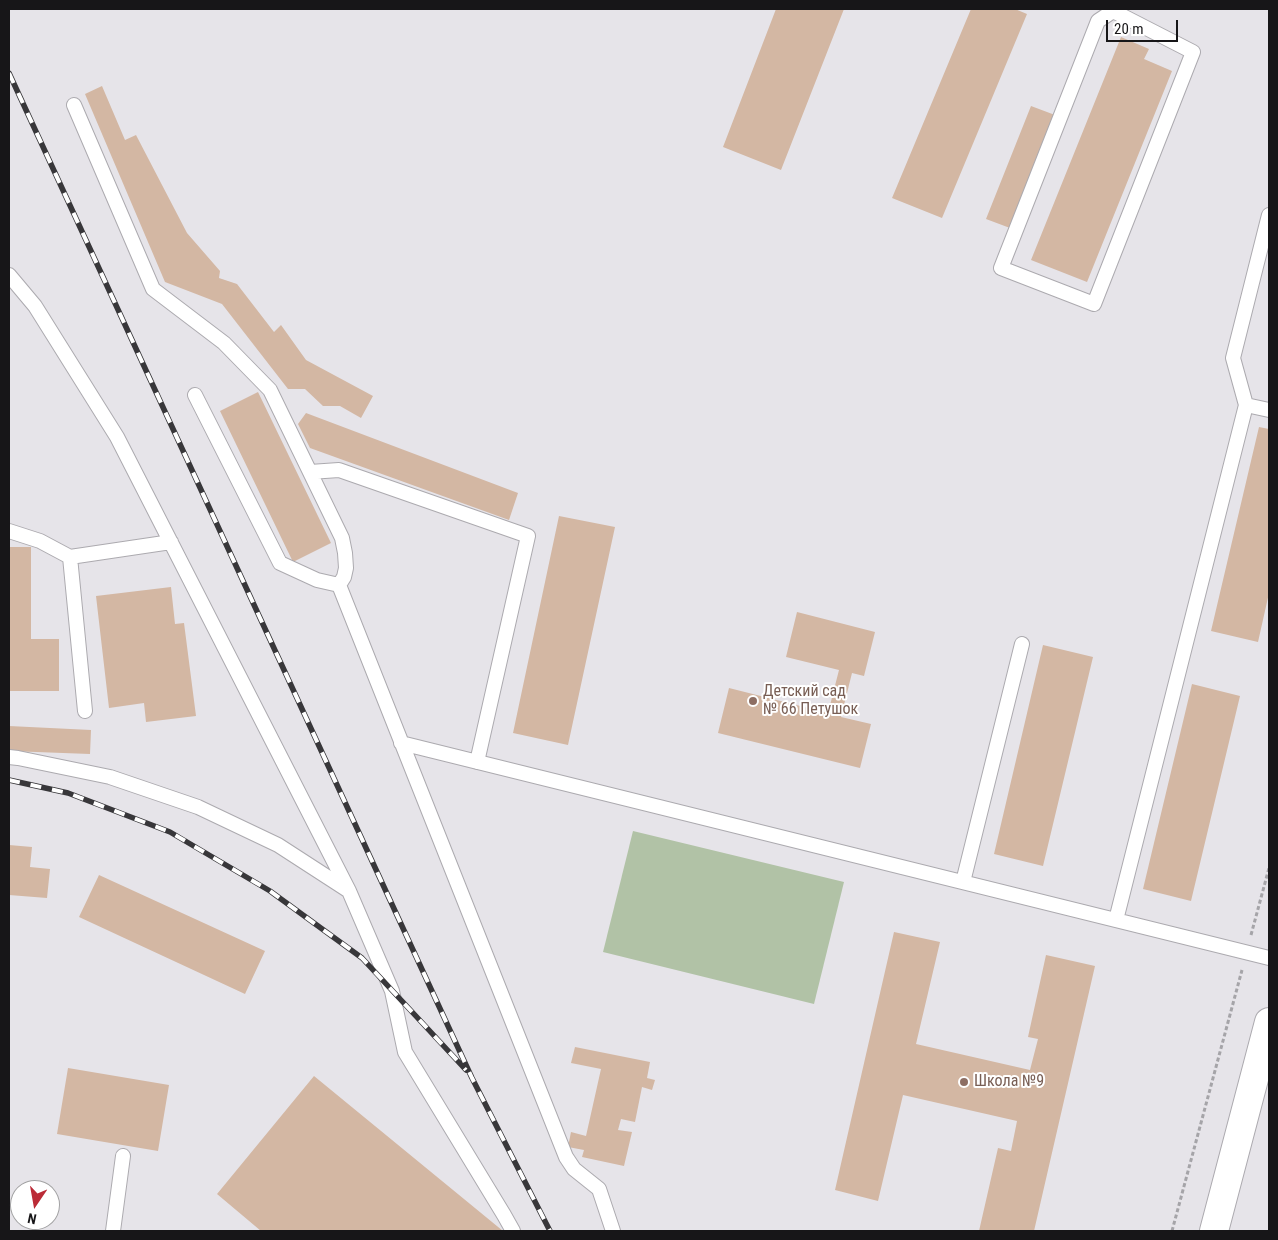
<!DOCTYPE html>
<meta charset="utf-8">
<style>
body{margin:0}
#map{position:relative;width:1278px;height:1240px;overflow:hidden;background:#e6e4e9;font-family:"Roboto Condensed",sans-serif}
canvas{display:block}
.frame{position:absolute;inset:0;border:10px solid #171618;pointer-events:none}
.north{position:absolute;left:10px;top:1180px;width:50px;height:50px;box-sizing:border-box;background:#fff;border:1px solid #a2a2a3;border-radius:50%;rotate:192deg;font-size:14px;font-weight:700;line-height:20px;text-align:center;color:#171618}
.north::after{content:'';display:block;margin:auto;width:18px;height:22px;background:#bb2b37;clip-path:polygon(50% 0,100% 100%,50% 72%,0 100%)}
.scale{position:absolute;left:1106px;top:20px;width:72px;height:22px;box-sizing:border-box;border:2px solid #171618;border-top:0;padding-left:6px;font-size:15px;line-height:18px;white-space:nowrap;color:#171618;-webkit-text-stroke:4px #fff;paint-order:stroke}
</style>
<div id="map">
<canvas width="1278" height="1240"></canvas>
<div class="frame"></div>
<div class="north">N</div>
<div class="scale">20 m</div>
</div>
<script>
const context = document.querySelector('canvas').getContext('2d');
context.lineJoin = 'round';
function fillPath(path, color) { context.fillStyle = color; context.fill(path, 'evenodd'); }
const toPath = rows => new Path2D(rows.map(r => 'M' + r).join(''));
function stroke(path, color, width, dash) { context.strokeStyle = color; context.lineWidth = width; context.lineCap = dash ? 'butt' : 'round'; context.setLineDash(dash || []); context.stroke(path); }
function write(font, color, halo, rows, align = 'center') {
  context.font = font + ' "Roboto Condensed",sans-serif'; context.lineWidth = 4; context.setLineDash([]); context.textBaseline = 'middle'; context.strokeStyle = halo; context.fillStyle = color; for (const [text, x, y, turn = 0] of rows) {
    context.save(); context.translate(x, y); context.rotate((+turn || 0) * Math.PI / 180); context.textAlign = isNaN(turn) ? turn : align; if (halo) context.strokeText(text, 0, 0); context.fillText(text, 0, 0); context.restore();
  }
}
fillPath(toPath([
 [633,831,844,882,814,1004,603,952]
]), '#b1c2a6');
fillPath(toPath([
 [776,9,844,9,781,170,723,147],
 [971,9,1015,9,1027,14,942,218,892,198],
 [1121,37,1149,49,1144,59,1172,71,1087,282,1031,260],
 [102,86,125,140,136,135,187,233,220,271,219,278,237,284,274,332,281,325,306,360,373,396,361,418,340,406,323,406,305,389,288,389,222,304,165,282,85,94],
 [1031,106,1055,115,1010,228,986,219],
 [258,392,331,543,293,562,220,411],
 [306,413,518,493,509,520,310,448,298,424],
 [1259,427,1269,429,1269,593,1258,642,1211,631],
 [559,516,615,527,568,745,513,733],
 [9,547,31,547,31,639,59,639,59,691,9,691],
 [171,587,175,624,184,623,196,716,146,722,144,703,109,708,96,596],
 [797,612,875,632,864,676,852,673,841,717,871,724,860,768,718,733,729,688,828,713,839,670,786,657],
 [1043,645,1093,657,1043,866,994,854],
 [1192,684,1240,696,1191,901,1143,889],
 [9,726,91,730,90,754,9,751],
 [9,845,32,847,30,867,50,869,47,898,9,895],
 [99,875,265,951,245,994,79,917],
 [894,932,940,942,916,1044,1030,1070,1038,1039,1028,1037,1046,955,1095,966,1034,1231,979,1231,998,1148,1011,1151,1017,1121,903,1095,878,1201,835,1190],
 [575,1047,650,1062,647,1078,655,1080,652,1090,642,1087,635,1122,621,1119,618,1130,632,1132,624,1166,582,1157,584,1150,568,1147,571,1132,586,1136,601,1069,571,1063],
 [68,1068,169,1085,158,1151,57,1134],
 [314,1076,503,1231,261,1231,217,1194]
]), '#d3b7a3');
const service = toPath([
 [1113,11,1193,52,1094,304,1001,268,1098,21,1113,11],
 [74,105,153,289,224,343,270,390,342,538,345,553,346,568,344,577,339,585,566,1157,574,1169,599,1189,613,1231],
 [9,275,35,306,117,437,349,891,392,991,405,1052,504,1215,513,1231],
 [195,395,280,563,317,580,339,585],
 [1246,405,1269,410],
 [310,472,339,470,528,536,477,762],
 [9,531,40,541,70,557,171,542],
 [70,557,85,711],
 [401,743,1269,958],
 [9,757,18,758,110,777,198,807,278,845,349,891],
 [963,882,1022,644],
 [1116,920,1246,405,1233,358,1269,215],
 [113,1231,123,1156]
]);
const secondary = toPath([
 [1214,1231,1269,1022]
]);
stroke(service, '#acaaaf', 16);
stroke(secondary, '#acaaaf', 30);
stroke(toPath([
 [1251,935,1269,868],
 [1172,1231,1242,970]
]), '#a5a4a8', 3, [4, 2.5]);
stroke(service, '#fff', 14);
stroke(secondary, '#fff', 28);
const rail = toPath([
 [9,73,472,1078,550,1231],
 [9,780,68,793,170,832,270,891,362,958,466,1070]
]);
stroke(rail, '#38373a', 5.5);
stroke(rail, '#fff', 4, [11]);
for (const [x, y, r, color] of [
 [753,701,5,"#8d6e63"],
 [964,1082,5,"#8d6e63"]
]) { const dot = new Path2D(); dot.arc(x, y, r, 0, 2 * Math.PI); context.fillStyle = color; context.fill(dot); stroke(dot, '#fff', 2); }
write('16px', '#785e54', '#fff', [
 ["Детский сад",763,692],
 ["№ 66 Петушок",763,710],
 ["Школа №9",974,1082]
], 'left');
</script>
